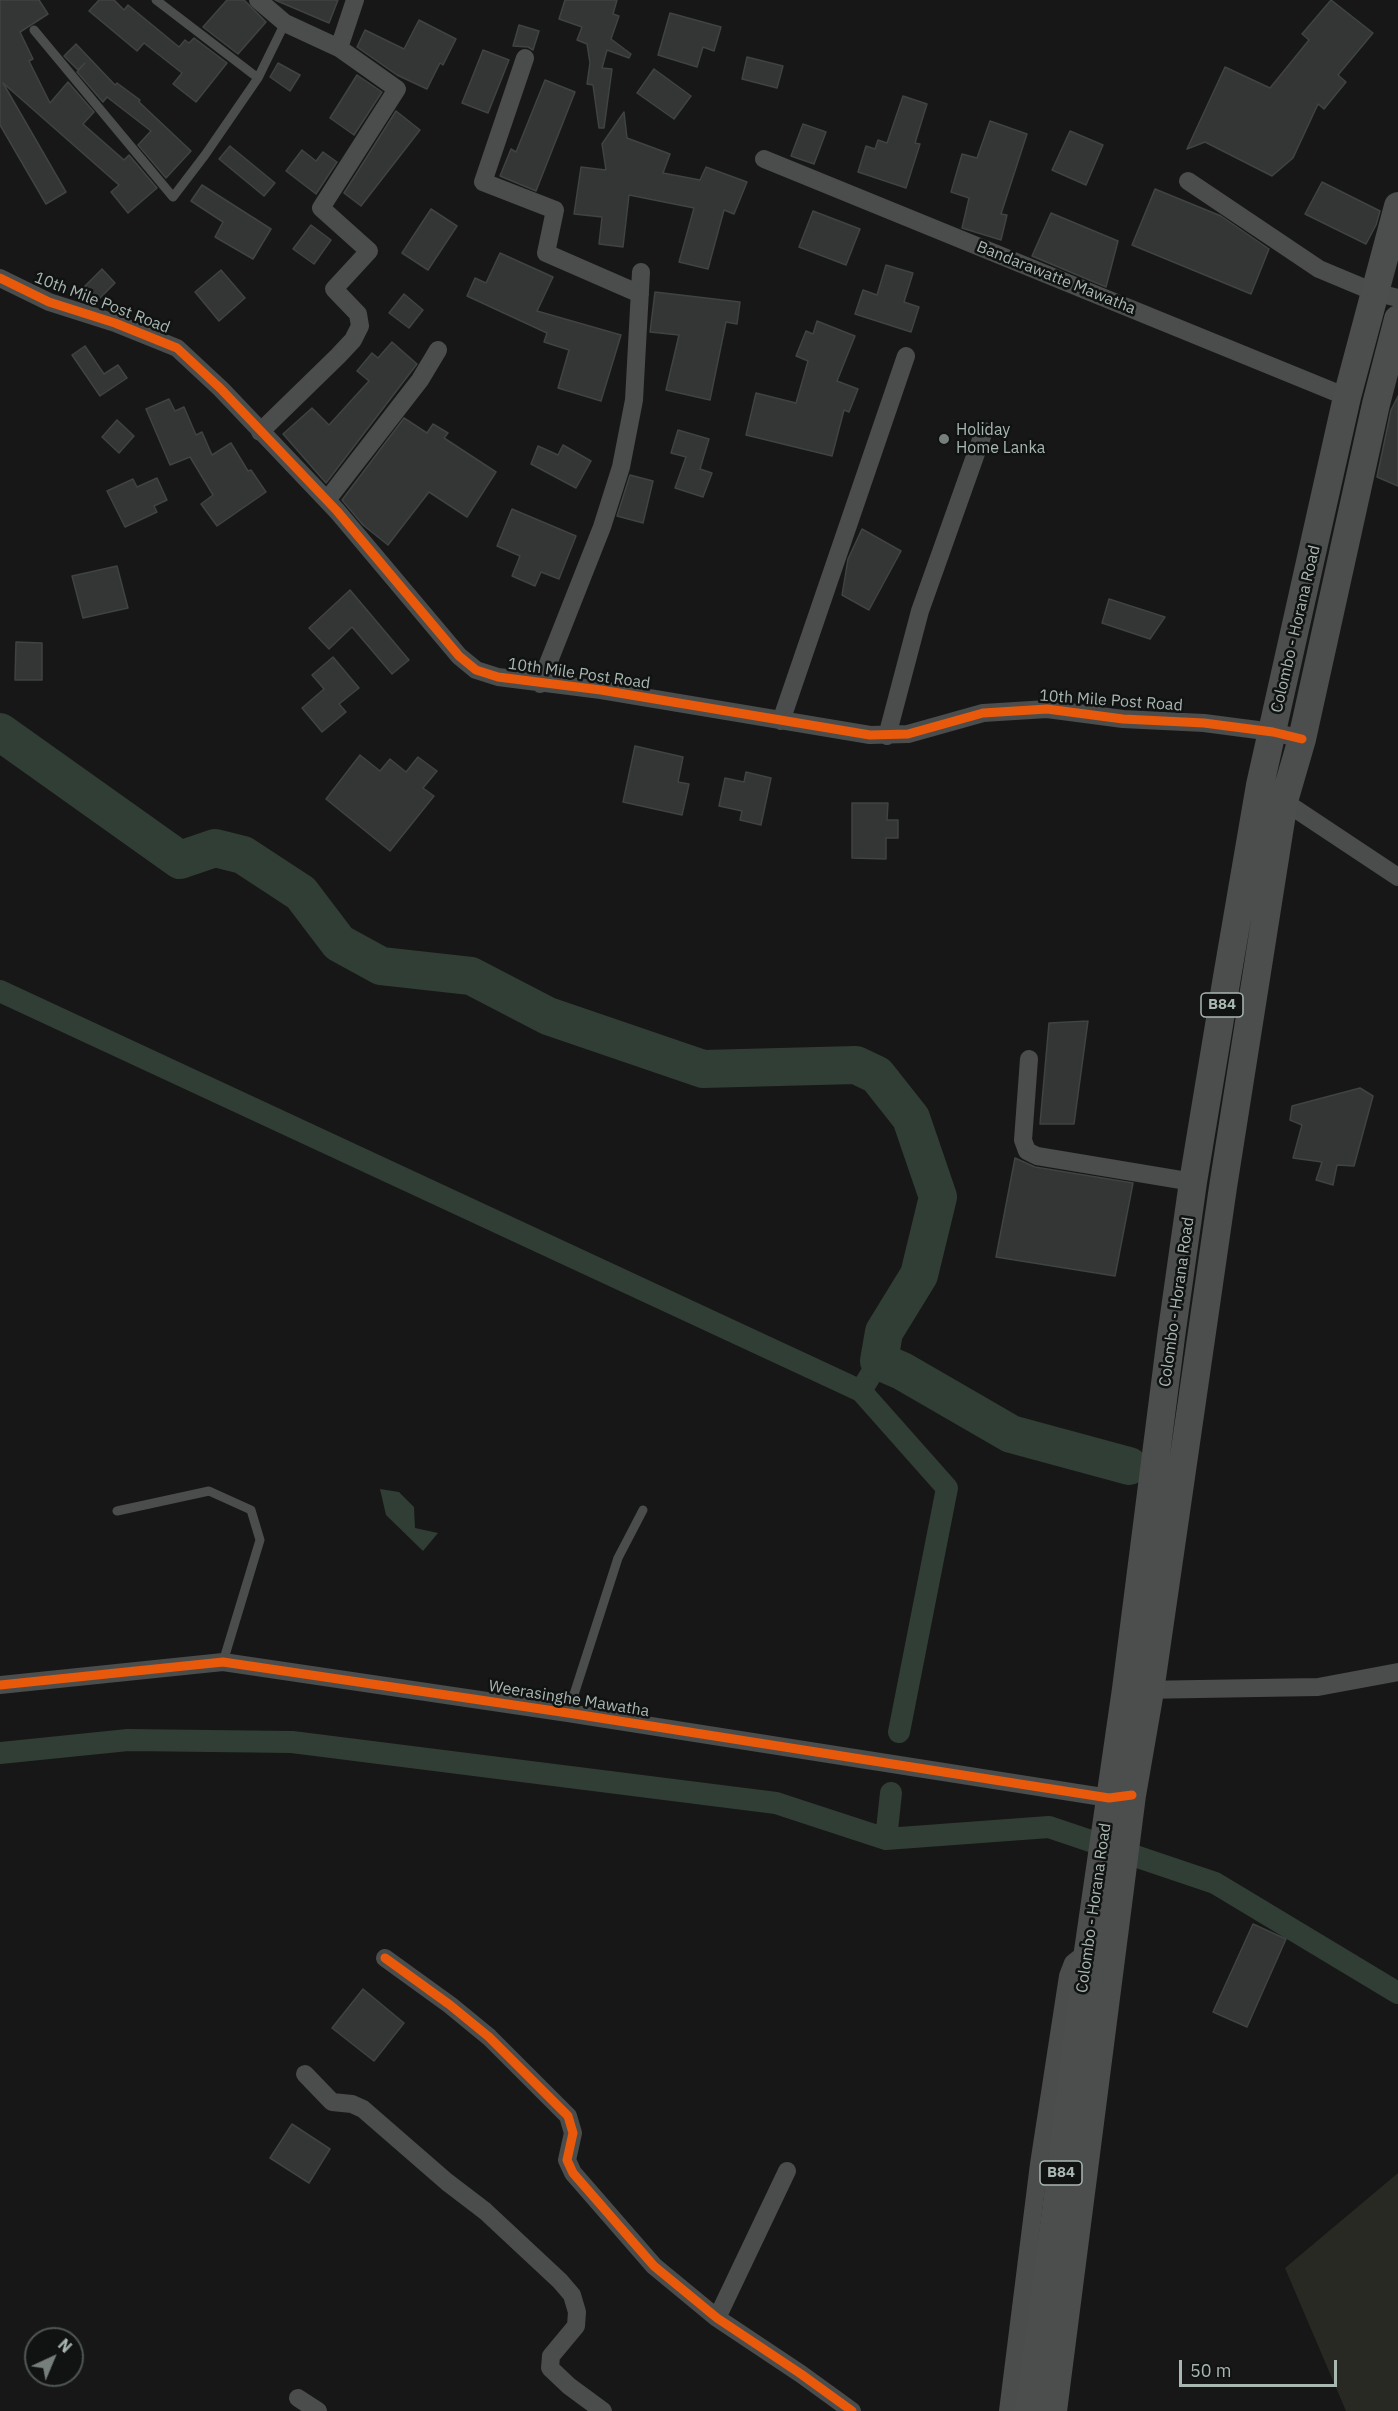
<!DOCTYPE html>
<style>
body{margin:0}
#map{position:relative;width:1398px;height:2411px;overflow:hidden;background:#171717;font-family:"IBM Plex Sans",sans-serif}
canvas{display:block}
.north{position:absolute;left:24px;top:2327px;width:60px;height:60px;box-sizing:border-box;background:#111313;border:2px solid #4e5552;border-radius:50%;rotate:44deg;font-size:16px;font-weight:700;line-height:24px;text-align:center;color:#a9b7b1}
.north::after{content:'';display:block;margin:auto;width:21px;height:27px;background:#767f7b;clip-path:polygon(50% 0,100% 100%,50% 72%,0 100%)}
.scale{position:absolute;left:1179px;top:2360px;width:158px;height:27px;box-sizing:border-box;border:3px solid #a9b7b1;border-top:0;padding-left:8px;font-size:18px;line-height:21px;white-space:nowrap;color:#a9b7b1;-webkit-text-stroke:4px #111313;paint-order:stroke}
</style>
<div id="map">
<canvas width="1398" height="2411"></canvas>
<div class="north">N</div>
<div class="scale">50 m</div>
</div>
<script>
const context = document.querySelector('canvas').getContext('2d');
context.lineJoin = 'round';
function fillPath(path, color) { context.fillStyle = color; context.fill(path, 'evenodd'); }
const toPath = rows => new Path2D(rows.map(r => 'M' + r).join(''));
function stroke(path, color, width, dash) { context.strokeStyle = color; context.lineWidth = width; context.lineCap = dash ? 'butt' : 'round'; context.setLineDash(dash || []); context.stroke(path); }
function write(font, color, halo, rows, align = 'center') {
  context.font = font + ' "IBM Plex Sans",sans-serif'; context.lineWidth = 5; context.setLineDash([]); context.textBaseline = 'middle'; context.strokeStyle = halo; context.fillStyle = color; for (const [text, x, y, turn = 0] of rows) {
    context.save(); context.translate(x, y); context.rotate((+turn || 0) * Math.PI / 180); context.textAlign = isNaN(turn) ? turn : align; if (halo) context.strokeText(text, 0, 0); context.fillText(text, 0, 0); context.restore();
  }
}
fillPath(toPath([
 [1398,2173,1398,2411,1346,2411,1285,2268]
]), '#292923');
fillPath(toPath([
 [380,1489,399,1492,414,1507,415,1528,438,1533,423,1551,386,1515]
]), '#303e35');
stroke(toPath([
 [0,991,861,1391,879,1361],
 [861,1391,947,1488,899,1732],
 [0,1753,128,1740,292,1742,776,1803,886,1839,1049,1827,1215,1883,1398,1993],
 [886,1839,891,1793]
]), '#303e35', 22);
stroke(toPath([
 [0,732,180,860,215,848,243,855,301,893,339,943,381,966,471,976,548,1016,703,1069,856,1065,877,1075,911,1118,938,1197,919,1275,884,1332,879,1361,902,1371,1011,1434,1129,1466]
]), '#303e35', 38);
const building = toPath([
 [0,0,39,0,48,14,20,32,33,59,29,61,50,103,68,82,94,112,83,124,124,160,129,155,157,188,128,213,111,192,119,185,3,83,66,192,46,204,0,125,0,0],
 [99,0,114,0,124,10,128,5,179,47,185,40,189,43,194,38,227,63,196,102,173,84,182,73,144,43,137,51,89,11,99,0],
 [227,0,244,0,266,22,238,54,203,27,227,0],
 [275,0,338,0,329,23,275,0],
 [565,0,617,0,613,14,619,16,611,39,631,54,629,58,607,50,602,68,612,69,604,128,599,128,593,85,587,84,590,63,587,44,577,40,582,27,559,19,565,0],
 [1331,0,1373,33,1338,75,1346,82,1324,109,1318,104,1293,158,1272,176,1205,142,1187,149,1225,67,1270,88,1309,40,1302,34,1331,0],
 [670,13,721,27,714,51,703,47,697,67,658,55,670,13],
 [419,20,456,39,443,65,440,63,427,89,397,75,357,47,365,30,404,49,419,20],
 [519,25,539,31,533,50,528,47,513,46,519,25],
 [76,44,115,85,117,83,140,100,139,102,191,151,166,178,138,145,151,131,107,97,103,102,77,72,85,63,78,70,64,56,76,44],
 [483,50,509,60,488,113,462,103,483,50],
 [747,57,783,66,777,88,742,79,747,57],
 [278,63,300,75,290,91,270,77,278,63],
 [654,69,691,96,674,119,637,93,654,69],
 [357,75,382,92,354,135,330,118,357,75],
 [545,80,575,92,536,191,500,176,511,149,516,152,545,80],
 [903,96,927,104,915,143,920,144,906,188,858,172,866,146,875,149,878,140,887,143,903,96],
 [396,111,420,130,361,206,344,193,396,111],
 [624,112,627,138,670,154,663,173,700,180,706,167,747,182,734,214,724,210,708,269,679,262,694,208,629,195,623,247,599,244,602,217,574,214,581,167,606,170,602,144,624,112],
 [990,121,1027,134,1001,214,1007,215,1001,240,962,228,969,198,951,192,962,154,977,158,990,121],
 [803,124,826,132,814,164,791,156,803,124],
 [1070,131,1103,145,1086,185,1052,170,1070,131],
 [230,146,275,183,264,196,219,159,230,146],
 [302,150,316,161,323,152,337,162,316,194,286,171,302,150],
 [1322,182,1380,211,1376,225,1366,244,1305,214,1322,182],
 [202,185,271,229,253,259,215,237,223,222,191,201,202,185],
 [1155,189,1221,216,1269,249,1251,294,1132,245,1155,189],
 [431,209,457,226,428,270,402,253,431,209],
 [813,211,860,229,846,265,799,247,813,211],
 [1051,213,1118,241,1106,287,1032,256,1051,213],
 [311,225,331,240,314,264,293,249,311,225],
 [500,253,553,277,537,311,621,335,601,401,558,388,569,350,544,342,547,333,467,296,475,278,486,283,500,253],
 [886,265,913,273,904,302,919,307,911,332,855,314,863,290,877,295,886,265],
 [102,269,115,283,94,304,85,302,77,294,102,269],
 [221,270,245,298,219,321,195,292,221,270],
 [655,292,740,302,737,324,726,322,710,400,666,390,679,335,650,332,655,292],
 [404,294,423,310,409,328,389,313,404,294],
 [817,321,855,336,837,381,858,389,849,412,844,410,832,456,746,435,756,393,796,403,808,361,796,356,806,331,813,334,817,321],
 [392,342,417,364,326,483,283,434,312,408,329,425,369,381,357,371,372,353,378,358,392,342],
 [85,346,104,374,118,365,127,378,100,396,72,355,85,346],
 [1398,396,1398,486,1377,477,1391,410,1398,396],
 [169,399,175,411,184,407,196,435,202,432,212,455,231,443,248,471,251,470,266,492,217,526,201,504,213,495,190,457,170,465,146,409,169,399],
 [404,418,427,433,433,424,448,433,444,438,496,472,467,517,429,492,388,545,363,525,342,500,404,418],
 [117,420,134,436,119,453,102,437,117,420],
 [678,430,709,439,700,469,712,473,703,497,675,488,686,457,671,453,678,430],
 [563,445,591,461,576,488,531,464,538,446,558,455,563,445],
 [630,475,653,481,643,523,617,516,630,475],
 [157,478,167,500,154,506,157,512,125,527,107,491,133,479,137,487,157,478],
 [512,509,576,536,559,579,541,572,535,586,512,576,520,556,497,546,512,509],
 [862,529,901,551,869,610,842,595,848,559,862,529],
 [117,566,128,608,83,618,72,576,117,566],
 [350,590,409,660,392,674,352,627,329,649,309,628,350,590],
 [1109,599,1165,617,1150,639,1102,623,1109,599],
 [16,642,42,643,42,680,15,680,16,642],
 [333,657,359,688,339,704,346,712,322,732,302,708,324,689,312,675,333,657],
 [635,746,683,757,678,782,689,784,682,815,623,802,635,746],
 [360,755,380,771,390,759,406,772,418,757,437,771,423,788,434,796,390,851,326,799,360,755],
 [746,772,771,778,761,825,740,820,742,811,719,806,725,778,744,782,746,772],
 [852,803,888,803,887,820,898,820,898,838,886,838,886,859,852,858,852,803],
 [1088,1021,1074,1124,1040,1124,1049,1023,1088,1021],
 [1360,1088,1373,1096,1354,1166,1337,1165,1333,1185,1316,1180,1322,1162,1293,1158,1302,1125,1290,1120,1292,1106,1360,1088],
 [1015,1158,1035,1167,1133,1183,1115,1276,996,1257,1015,1158],
 [1253,1924,1286,1939,1247,2027,1213,2012,1253,1924],
 [363,1989,404,2023,374,2061,332,2028,363,1989],
 [292,2124,330,2149,309,2183,270,2158,292,2124]
]);
fillPath(building, '#343636');
stroke(building, '#3f4342', 1.5);
stroke(toPath([
 [156,0,258,78],
 [34,30,173,197,205,155,258,78,285,23],
 [117,1511,209,1491,251,1510,260,1540,223,1662],
 [568,1713,618,1558,643,1510]
]), '#4a4d4c', 9);
stroke(toPath([
 [258,0,285,23,339,48,397,89,321,208,369,251,334,289,358,314,360,326,353,340,338,356,260,432],
 [339,48,355,0],
 [525,58,483,182,555,210,546,253,640,294],
 [764,159,1347,397],
 [1188,181,1319,269,1374,292,1398,298],
 [0,278,49,302,115,323,177,348,221,389,337,511,459,656,476,670,498,677,601,690,870,735,908,734,983,713,1047,709,1123,719,1204,723,1273,732,1302,739],
 [327,500,420,380,438,350],
 [540,684,602,527,621,467,634,400,641,272],
 [781,721,906,356],
 [887,736,920,611,984,431],
 [1276,796,1398,877],
 [1029,1059,1023,1140,1027,1151,1037,1156,1193,1182],
 [0,1685,223,1662,568,1713,1109,1798,1121,1797],
 [1140,1690,1318,1687,1398,1672],
 [385,1958,450,2005,489,2037,568,2116,573,2133,567,2160,573,2173,654,2266,717,2318,801,2374,852,2411],
 [305,2074,332,2102,352,2104,363,2109,447,2182,485,2211,560,2281,572,2295,577,2312,576,2326,551,2356,550,2368,569,2386,603,2411],
 [717,2318,787,2171],
 [298,2398,318,2411],
 [1008,2411,1039,2164,1068,1976,1073,1963,1088,1951]
]), '#4a4d4c', 18);
stroke(toPath([
 [1029,2411,1056,2211,1088,1951,1126,1689,1171,1337,1193,1182,1227,977,1260,785,1347,397,1398,206],
 [1053,2411,1132,1795,1150,1691,1223,1187,1284,801,1302,739,1376,404,1398,319]
]), '#4b4e4d', 28);
stroke(toPath([
 [0,278,49,302,115,323,177,348,221,389,337,511,459,656,476,670,498,677,601,690,870,735,908,734,983,713,1047,709,1123,719,1204,723,1273,732,1302,739],
 [0,1685,223,1662,568,1713,1109,1798,1132,1795],
 [385,1958,450,2005,489,2037,568,2116,573,2133,567,2160,573,2173,654,2266,717,2318,801,2374,852,2411]
]), '#e8590c', 9);
for (const [x, y, r, color] of [
 [944,439,6,"#767f7b"]
]) { const dot = new Path2D(); dot.arc(x, y, r, 0, 2 * Math.PI); context.fillStyle = color; context.fill(dot); stroke(dot, '#111313', 2); }
for (const [x, y, w] of [
 [1222,1005,42],
 [1061,2173,42]
]) { const box = new Path2D(); box.roundRect(x - w / 2, y - 12, w, 24, 4.5); context.fillStyle = '#111313'; context.fill(box); stroke(box, '#a9b7b1', 1.5); }
write('bold 15px', '#a9b7b1', null, [
 ["B84",1222,1005],
 ["B84",1061,2173]
]);
write('16px', '#a9b7b1', '#111313', [
 ["Bandarawatte Mawatha",1056,278,22],
 ["10th Mile Post Road",102,303,21],
 ["Colombo - Horana Road",1296,629,-77],
 ["10th Mile Post Road",579,674,8],
 ["10th Mile Post Road",1111,701,4],
 ["Colombo - Horana Road",1177,1302,-82],
 ["Weerasinghe Mawatha",569,1699,9],
 ["Colombo - Horana Road",1094,1908,-82]
]);
write('16px', '#a9b7b1', '#111313', [
 ["Holiday",956,430],
 ["Home Lanka",956,448]
], 'left');
</script>
